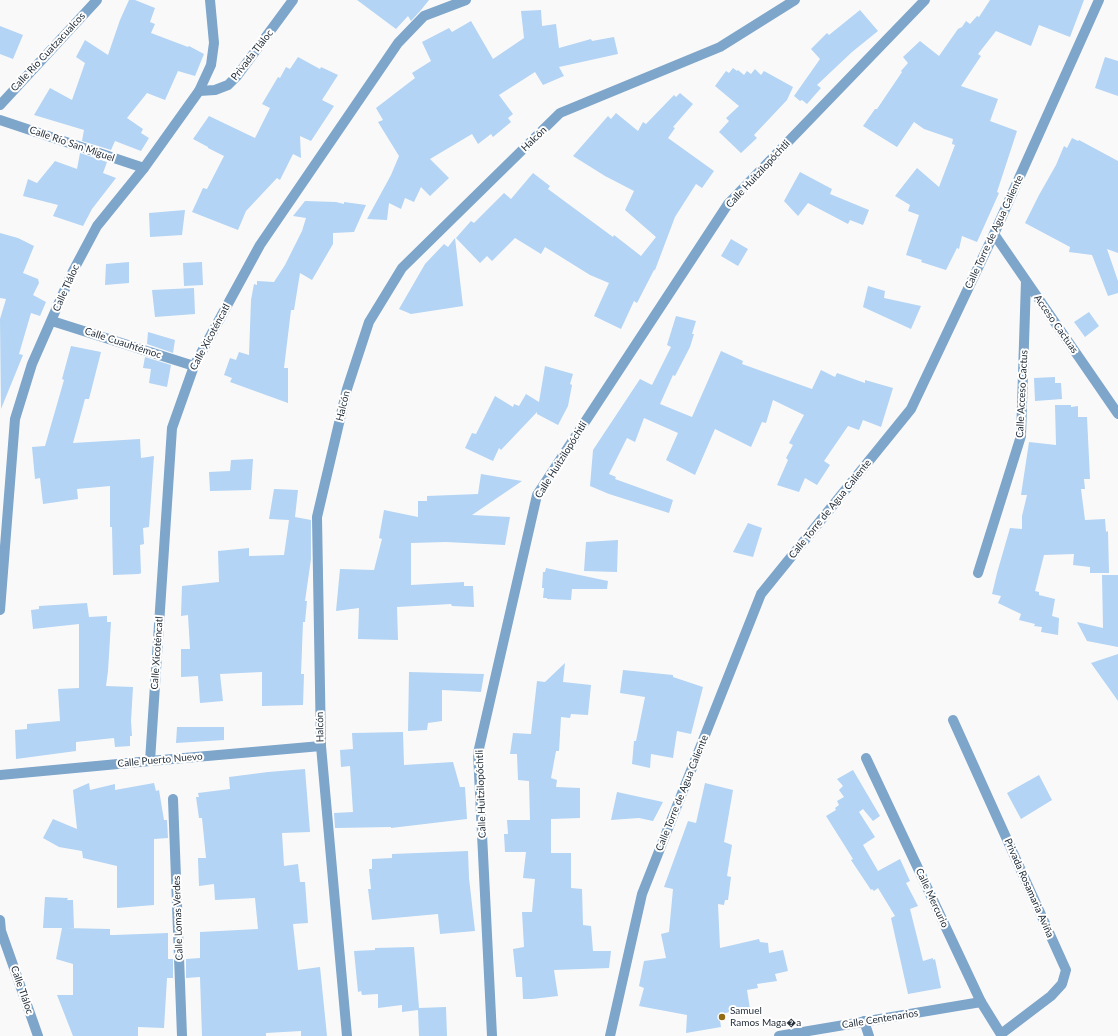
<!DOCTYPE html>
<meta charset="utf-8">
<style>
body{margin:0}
canvas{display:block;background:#f9f9f9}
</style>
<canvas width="1118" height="1036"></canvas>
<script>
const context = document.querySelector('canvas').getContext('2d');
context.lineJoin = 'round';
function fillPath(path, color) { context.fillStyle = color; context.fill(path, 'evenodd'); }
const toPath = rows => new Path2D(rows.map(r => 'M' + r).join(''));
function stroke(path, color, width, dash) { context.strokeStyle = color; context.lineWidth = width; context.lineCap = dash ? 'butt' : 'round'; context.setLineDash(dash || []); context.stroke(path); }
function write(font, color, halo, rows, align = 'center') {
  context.font = font + ' Lato,sans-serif'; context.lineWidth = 4; context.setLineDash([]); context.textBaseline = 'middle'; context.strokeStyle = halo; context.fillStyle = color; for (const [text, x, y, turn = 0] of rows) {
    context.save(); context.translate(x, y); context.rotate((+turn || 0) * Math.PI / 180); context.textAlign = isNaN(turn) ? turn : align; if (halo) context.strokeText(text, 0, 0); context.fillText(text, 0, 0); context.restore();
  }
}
fillPath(toPath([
 [129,0,135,0,155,8,150,22,155,24,151,33,188,47,189,46,204,54,195,76,178,71,165,100,147,93,127,118,143,129,141,133,149,138,141,151,115,141,111,150,82,141,84,130,34,115,50,88,72,100,85,63,76,57,85,40,108,55,120,20],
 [357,0,429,0,421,10,411,21,408,16,396,29],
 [990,0,1084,0,1070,37,1039,25,1031,46,996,31,978,54,981,56,961,86,998,99,990,121,1017,131,997,192,999,193,977,242,962,236,959,249,957,248,946,270,921,262,922,260,906,255,919,215,908,211,910,205,895,196,917,168,939,187,955,145,952,144,953,139,924,129,914,122,897,147,863,126,875,109,877,109,902,72,901,71,908,63,903,57,920,41,939,56,958,29,962,27,966,21,970,24,977,16,979,17],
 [541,10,542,26,556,24,559,48,591,39,592,41,614,37,618,54,559,67,564,76,543,85,535,72,499,95,513,114,508,118,511,122,493,137,491,134,478,144,472,134,430,159,449,178,430,196,421,187,414,202,405,198,401,209,389,203,387,220,367,219,391,175,399,156,378,122,383,120,376,108,415,78,412,73,431,61,422,42,449,28,452,32,471,21,493,59,524,38,521,11],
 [860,10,878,31,852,52,817,85,821,88,807,104,802,100,800,101,794,96,820,59,811,49,827,33,829,35],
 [0,26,23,35,13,59,0,54],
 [298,57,320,69,321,67,338,75,322,100,334,106,311,141,300,136,301,158,293,154,280,180,277,178,246,211,238,230,192,212,203,188,207,189,224,156,208,148,208,147,193,139,209,116,255,138,270,108,262,104,278,77,280,78,286,67,290,69],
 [1105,57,1118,61,1118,96,1095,88],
 [733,68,737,71,738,70,744,75,747,71,751,74,755,69,761,75,764,71,793,87,787,100,754,135,757,138,741,153,719,132,729,121,726,118,739,106,715,86,726,71,729,73],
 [680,93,693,104,673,127,675,128,668,138,714,171,702,188,696,184,675,217,655,270,654,270,637,303,634,301,621,329,594,316,609,283,590,275,545,247,541,254,515,238,492,261,487,256,480,263,456,238,471,221,474,223,504,193,511,199,533,173,550,186,548,189,613,237,614,235,641,256,656,237,625,210,634,191,605,176,573,156,608,116,611,119,616,113,638,131,643,122,646,124,674,95,676,97],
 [1072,138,1078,141,1079,140,1118,161,1118,253,1107,249,1118,281,1118,293,1108,296,1092,255,1069,252,1070,247,1025,223,1039,195,1056,165,1064,146,1067,148],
 [80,153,107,162,103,173,116,178,92,209,83,226,53,216,58,205,23,196,28,179,37,183,55,161,77,169],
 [800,172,832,189,830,194,869,210,863,225,850,220,848,224,808,203,798,216,784,201],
 [305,201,336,202,344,204,344,202,366,205,354,232,333,233,333,244,312,280,300,273,294,310,291,310,284,368,288,368,288,403,230,382,232,378,224,375,230,358,236,360,239,352,249,355,251,300,254,284,257,285,257,281,274,282,285,265,302,231,306,218,293,216],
 [185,210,182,235,150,237,149,213],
 [0,233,18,238,34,246,23,273,38,279,39,283,33,295,46,302,40,316,31,313,19,354,23,355,1,409,0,319,6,299,0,298],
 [455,238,463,306,411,314,399,309,425,264,444,244,448,247],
 [731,239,748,249,738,266,721,256],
 [129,262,129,283,105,285,106,264],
 [202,262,203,285,184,286,183,263],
 [868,286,885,291,884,298,921,306,911,329,863,307],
 [194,288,195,314,155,317,152,290],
 [1089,312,1099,326,1085,337,1074,322],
 [676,316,696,321,692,334,694,334,690,347,675,376,673,375,660,404,692,417,721,351,743,361,742,364,812,389,821,370,835,377,837,373,865,383,865,380,893,388,881,427,863,420,859,430,848,426,824,461,830,465,817,485,805,478,799,492,777,485,788,460,786,458,793,445,789,443,804,415,773,400,766,423,762,422,751,447,715,429,695,475,666,460,678,433,644,418,635,442,627,438,609,474,616,477,615,479,673,500,669,513,609,494,590,486,593,450,640,379,652,385,671,347,667,345],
 [148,332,175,340,173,353,147,344],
 [71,346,101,352,89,399,85,399,73,443,140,439,141,458,154,456,149,527,143,528,144,544,140,545,141,573,139,574,113,575,112,527,110,527,110,486,77,489,78,499,43,504,40,478,35,479,32,447,45,446,64,380,62,379],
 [145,357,171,365,167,387,149,383,151,369,143,368],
 [545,366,573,374,570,384,572,385,568,406,558,425,537,414,537,412,501,450,499,448,493,461,465,448,472,433,476,434,495,396,513,407,514,404,519,406,526,394,539,402],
 [1055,377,1055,383,1061,383,1062,399,1035,401,1034,378],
 [1055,405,1071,405,1071,407,1078,406,1078,417,1087,417,1090,479,1084,479,1085,489,1081,489,1085,520,1105,519,1106,532,1108,531,1109,573,1090,573,1090,567,1073,565,1074,554,1044,555,1035,591,1039,592,1039,595,1055,599,1052,616,1059,618,1058,635,1041,632,1042,627,1034,626,1035,624,1019,620,1021,614,998,603,1001,596,992,594,997,573,1010,528,1022,529,1022,516,1027,495,1021,495,1029,442,1056,445],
 [253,459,251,490,210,491,209,472,230,471,231,460],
 [481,474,522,481,472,515,510,517,505,545,446,542,411,543,411,585,464,582,464,586,473,586,474,607,452,606,451,604,397,607,398,640,358,639,359,608,336,611,340,569,374,570,382,539,379,538,384,510,418,517,418,501,427,501,427,496,478,494],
 [274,489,298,490,295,517,311,520,311,559,305,601,307,601,305,622,303,622,301,674,304,674,303,705,262,706,262,672,220,674,223,701,200,703,198,676,181,677,181,649,190,649,188,615,181,616,182,586,219,582,218,551,249,548,249,556,284,555,289,520,269,519],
 [748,523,762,528,753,557,733,552],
 [618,540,617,572,584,571,586,542],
 [546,568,608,581,607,589,572,589,571,600,547,599,547,598,543,598,544,588,542,588,543,572,545,572],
 [1102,575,1118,575,1118,647,1087,641,1077,622,1103,628],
 [87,603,89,617,107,616,107,622,111,622,108,671,106,686,133,687,131,721,132,736,130,736,130,746,115,747,114,738,76,742,76,751,16,759,15,730,27,729,27,724,60,721,58,689,79,688,79,624,33,629,31,610,39,609,39,606],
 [1118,654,1118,701,1091,663],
 [565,663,563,682,591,685,588,715,571,714,570,718,561,717,559,751,556,751,551,778,557,780,556,787,580,788,580,818,551,819,551,853,571,853,571,888,582,889,583,925,591,926,593,951,611,951,609,968,554,970,558,996,532,999,523,999,522,977,516,977,513,949,524,947,522,912,532,912,535,879,523,878,526,852,505,852,504,834,508,834,507,820,530,820,529,781,518,780,517,754,510,754,513,733,531,734,537,681,545,682],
 [623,670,673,675,673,677,703,687,691,734,677,731,673,758,651,754,650,768,632,764,634,741,636,741,645,697,620,693],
 [409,672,484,674,481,692,442,690,442,721,428,723,427,730,408,731],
 [177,727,224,727,224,740,176,743],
 [403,732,404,765,453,762,460,787,465,787,467,819,391,828,391,827,335,828,334,813,353,812,350,766,341,767,340,750,353,749,352,733],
 [305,769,310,832,282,833,284,866,298,864,300,882,305,882,308,923,293,924,298,970,320,967,327,1036,301,1036,301,1031,266,1033,266,1036,202,1036,200,977,186,978,186,959,200,958,200,932,258,929,255,898,215,900,214,884,199,886,198,858,206,858,202,818,199,818,196,797,199,797,198,793,230,789,229,777,268,772],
 [853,770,880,816,873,821,863,809,859,812,875,837,863,845,878,871,900,859,910,881,906,883,918,906,910,909,923,961,933,958,933,960,935,959,941,988,908,994,891,918,895,916,878,888,874,891,872,889,871,890,851,860,853,859,826,816,836,810,835,808,839,805,837,801,844,797,839,790,843,786,837,779],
 [1039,775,1052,800,1021,819,1007,793],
 [89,783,90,790,115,784,115,790,154,783,156,791,159,790,164,820,167,820,168,838,154,839,154,905,117,908,117,866,83,858,82,851,59,847,43,838,53,819,77,829,73,790],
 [705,783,733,790,724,842,732,845,727,876,731,877,728,900,725,900,724,905,718,904,720,948,759,939,760,942,768,943,769,953,783,950,788,971,775,974,777,981,757,984,758,988,747,990,750,1009,719,1014,721,1027,686,1033,687,1015,639,1006,644,988,639,986,644,961,666,958,661,934,669,932,673,889,664,887,688,821,696,823],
 [617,792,663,802,653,821,639,818,611,820],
 [468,851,469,878,475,931,440,934,438,914,372,920,368,889,371,889,369,869,372,869,372,859,392,858,392,854],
 [45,897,68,898,67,900,73,900,74,928,65,928,110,929,110,935,114,935,168,933,168,959,173,959,173,978,167,978,164,1028,138,1027,138,1036,73,1036,57,995,73,995,73,964,56,959,62,928,43,928],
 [414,947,419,1008,446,1007,447,1036,419,1036,418,1010,402,1012,402,1005,378,1008,378,994,362,995,361,991,358,992,354,951,375,950,375,948]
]), '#b3d4f4');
stroke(toPath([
 [199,91,215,90,228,85,237,76,293,0],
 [0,105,97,0],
 [0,120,144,168],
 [994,234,1118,414],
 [52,321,194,366],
 [978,573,1021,436,1026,281],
 [953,720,1066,970,1062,984,1051,996,1001,1034],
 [866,758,981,1002],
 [150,761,172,428,194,366,260,245,398,43,424,16,466,0],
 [0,775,150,761,321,746],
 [173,799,182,1036],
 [864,1021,869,1036],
 [347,1036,321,746,317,517,347,389,369,322,402,268,560,113,720,47,795,0],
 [492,1036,478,753,537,495,728,204,925,0],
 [610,1036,642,894,761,594,911,409,994,234,1099,0]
]), '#7ea5ca', 10);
stroke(toPath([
 [0,610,15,419,32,364,72,273,97,226,144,168,199,91,211,65,214,43,210,0],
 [0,920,1,931,38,1036],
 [779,1036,981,1002,1002,1036]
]), '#7ea5ca', 10);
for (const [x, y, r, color] of [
 [722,1017,4,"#926b14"]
]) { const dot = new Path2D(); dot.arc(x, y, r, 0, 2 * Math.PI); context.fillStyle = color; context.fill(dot); stroke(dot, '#fff', 1.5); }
write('10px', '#25303b', '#fff', [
 ["Calle Río Cuatzacualcos",48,52,-47],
 ["Privada Tláloc",252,55,-52],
 ["Halcón",534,139,-44],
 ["Calle Río San Miguel",72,144,19],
 ["Calle Huitzilopóchtli",758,174,-47],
 ["Calle Torre de Agua Caliente",994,232,-65],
 ["Calle Tláloc",66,288,-66],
 ["Acceso Cactuas",1056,324,55],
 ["Calle Xicoténcatl",210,337,-62],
 ["Calle Cuauhtémoc",123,343,18],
 ["Calle Acceso Cactus",1022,394,-87],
 ["Halcón",343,406,-76],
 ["Calle Huitzilopóchtli",561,460,-58],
 ["Calle Torre de Agua Caliente",830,509,-51],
 ["Calle Xicoténcatl",157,653,-86],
 ["Halcón",320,727,-91],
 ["Calle Puerto Nuevo",160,760,-5],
 ["Calle Torre de Agua Caliente",682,793,-68],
 ["Calle Huitzilopóchtli",481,794,-92],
 ["Privada Rosamaria Aviña",1029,888,66],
 ["Calle Mercurio",932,898,65],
 ["Calle Lomas Verdes",178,918,-92],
 ["Calle Tláloc",22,990,71],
 ["Calle Centenarios",880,1019,-9]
]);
write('10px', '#25303b', '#fff', [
 ["Samuel",730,1011],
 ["Ramos Maga�a",730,1023]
], 'left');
</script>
